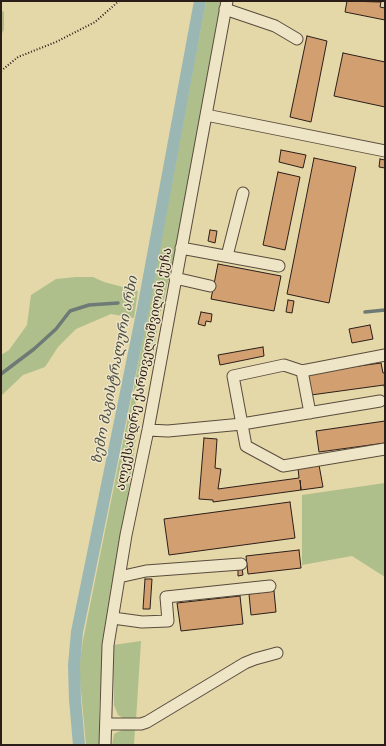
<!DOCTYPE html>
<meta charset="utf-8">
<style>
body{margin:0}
#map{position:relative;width:386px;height:746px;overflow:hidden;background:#e4d7a8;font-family:"Libre Caslon Text",serif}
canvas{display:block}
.frame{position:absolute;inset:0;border:2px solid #2b1e19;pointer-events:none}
</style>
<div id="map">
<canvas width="386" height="746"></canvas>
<div class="frame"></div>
</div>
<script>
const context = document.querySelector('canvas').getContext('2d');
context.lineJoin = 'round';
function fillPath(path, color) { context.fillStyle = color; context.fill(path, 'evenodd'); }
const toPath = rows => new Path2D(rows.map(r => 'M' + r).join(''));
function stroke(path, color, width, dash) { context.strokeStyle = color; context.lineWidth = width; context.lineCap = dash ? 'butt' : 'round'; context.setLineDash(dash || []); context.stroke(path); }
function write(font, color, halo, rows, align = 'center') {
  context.font = font + ' "Libre Caslon Text","Noto Serif Georgian",serif'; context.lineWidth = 3; context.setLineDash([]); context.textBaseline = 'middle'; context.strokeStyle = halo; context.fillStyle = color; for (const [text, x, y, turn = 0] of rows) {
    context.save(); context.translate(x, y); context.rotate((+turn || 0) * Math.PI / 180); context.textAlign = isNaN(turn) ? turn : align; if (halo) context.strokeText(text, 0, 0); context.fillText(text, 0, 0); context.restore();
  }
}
fillPath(toPath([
 [206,1,221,1,175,252,158,324,154,349,150,362,143,379,133,392,138,413,136,436,125,517,111,590,103,642,99,712,100,745,86,745,79,669,83,640,133,392],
 [1,10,4,12,4,30,1,35],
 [76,277,93,277,104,282,138,291,134,318,111,314,76,329,58,347,45,367,23,375,1,396,1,355,9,350,27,325,31,295,56,279],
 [385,483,385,577,352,556,302,565,302,495],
 [141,641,136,720,125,719,118,715,114,705,113,645],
 [135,728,134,745,112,745,114,734,124,729]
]), '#aebf8c');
stroke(toPath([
 [365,312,385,310],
 [1,374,34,349,56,329,70,311,89,305,118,303]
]), '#6e7a75', 3.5);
stroke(toPath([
 [79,745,75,699,74,665,77,632,143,309,200,1]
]), '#9ab7b3', 12);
const building = toPath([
 [347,1,381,2,380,7,385,8,385,20,345,12,347,1],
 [307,36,327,41,311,122,290,117,307,36],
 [343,53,385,62,385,107,334,96,343,53],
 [281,150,306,155,303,168,279,162,281,150],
 [314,158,356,167,329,303,287,294,314,158],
 [380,159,385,160,385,168,379,167,380,159],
 [278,172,300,177,285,250,263,245,278,172],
 [210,230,217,231,215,243,208,241,210,230],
 [218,264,281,276,274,311,211,299,218,264],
 [288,300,294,301,292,313,286,312,288,300],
 [201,312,212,314,211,322,206,321,205,326,198,324,201,312],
 [370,325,373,339,352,343,349,329,370,325],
 [263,347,264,356,220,365,218,355,263,347],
 [381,363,383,373,385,373,385,391,384,385,311,395,308,373,381,363],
 [385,421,385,443,319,452,316,431,385,421],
 [204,438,217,439,215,468,221,469,218,489,299,478,298,468,319,465,323,487,301,490,300,480,301,490,213,502,213,500,199,499,204,438],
 [290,502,295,538,169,555,164,519,290,502],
 [299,550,301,568,248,574,246,556,299,550],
 [242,568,243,575,238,576,238,569,242,568],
 [145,579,152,579,150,609,143,609,145,579],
 [274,591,276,612,251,615,249,594,274,591],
 [240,596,243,624,181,631,177,603,240,596]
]);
fillPath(building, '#d29f70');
stroke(building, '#2b1e19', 1);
const minor = toPath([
 [225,9,275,26,297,39],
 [206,115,385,151],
 [181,248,279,266],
 [227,256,243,193],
 [175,278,210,286],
 [385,355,302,371,284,365,233,376,246,446,283,466,385,449],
 [302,371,310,413],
 [148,430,168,431,242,424,380,401],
 [119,577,146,571,241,564],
 [113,618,142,622,168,621,166,597,270,586],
 [106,724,141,724,147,722,245,663,255,659,277,653],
 [105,745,108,645,126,535,148,430,227,1]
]);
stroke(minor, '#594c3d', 13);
stroke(toPath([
 [1,71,18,57,56,42,95,22,119,1]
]), '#2b1e19', 2, [1, 2]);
stroke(minor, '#ede5c6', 11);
write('13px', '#2b1e19', '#ede5c6', [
 ["ალექსანდრე ქართველიშვილის ქუჩა",144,369,-79]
]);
write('italic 14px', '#4c4c47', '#ede5c6', [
 ["ზემო მაგისტრალური არხი",115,370,-79]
]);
</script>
